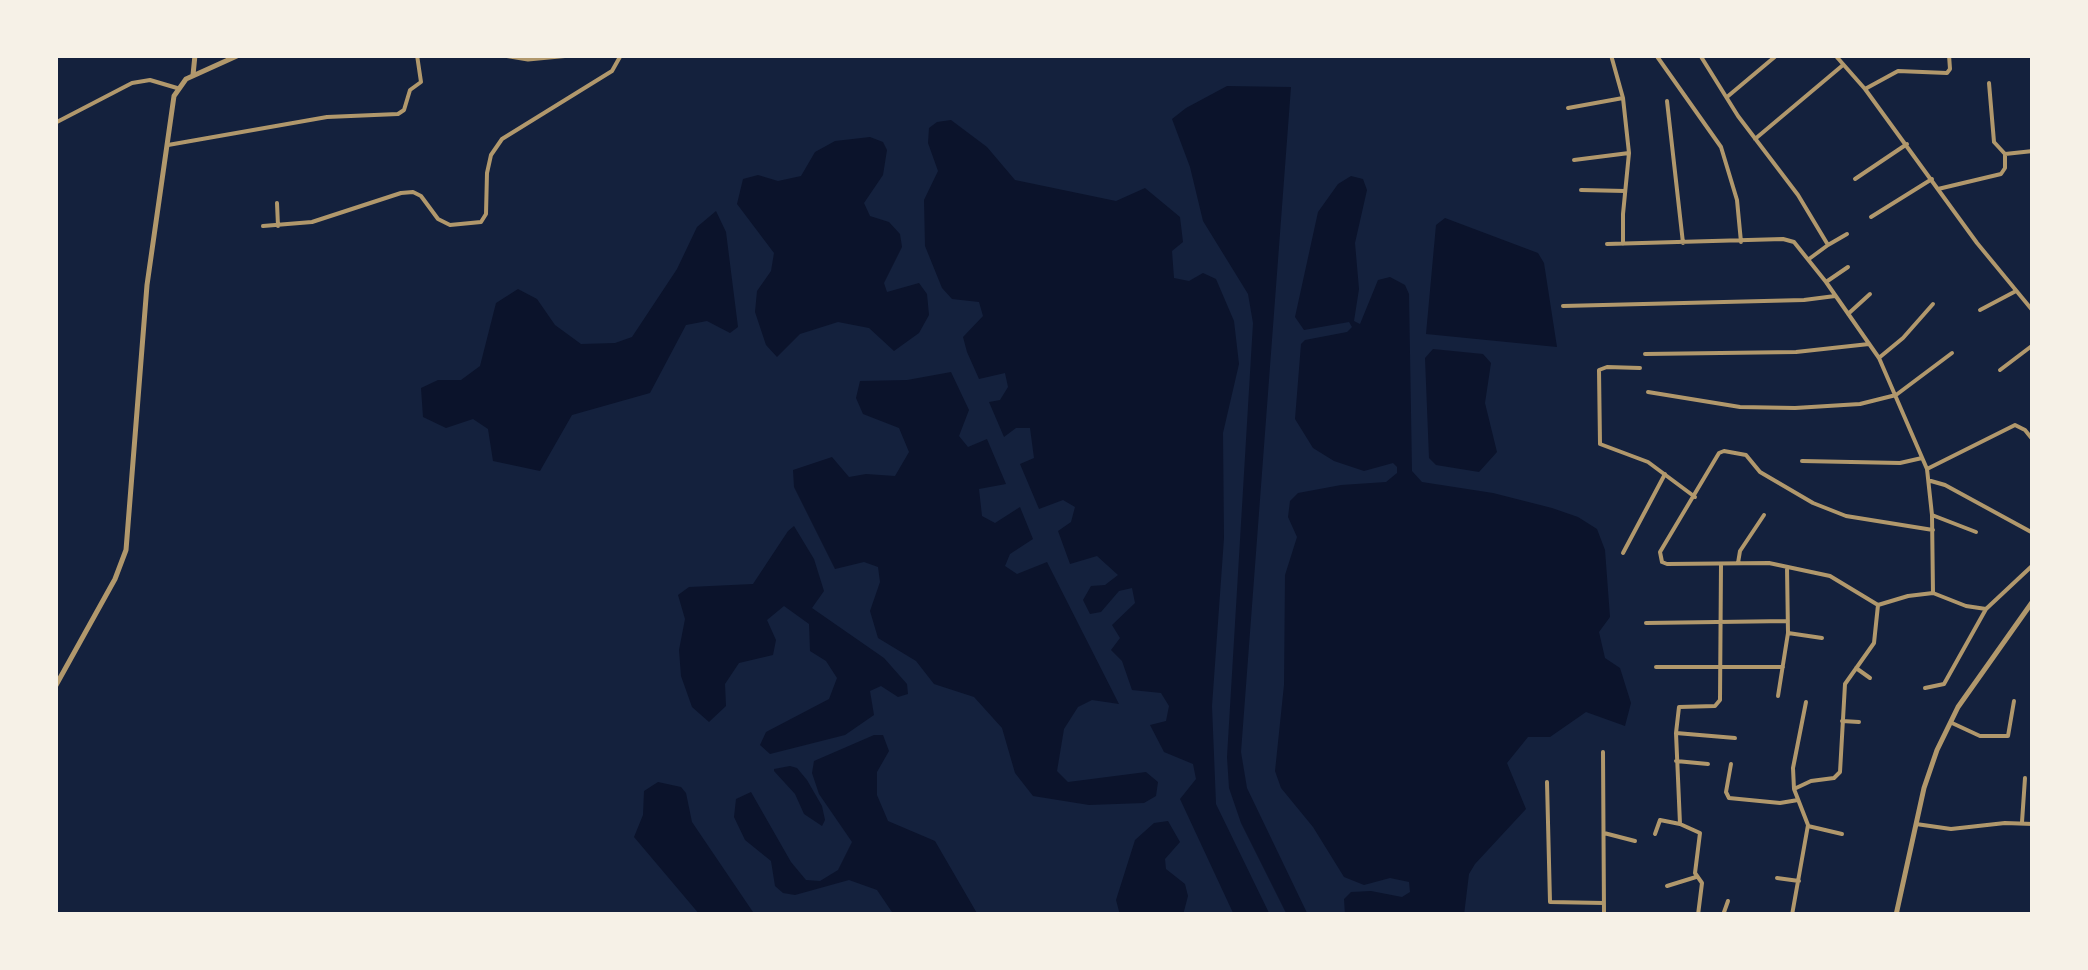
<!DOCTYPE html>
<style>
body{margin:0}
#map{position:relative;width:2088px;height:970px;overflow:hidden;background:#14213d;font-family:"Archivo Narrow",sans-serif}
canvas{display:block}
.frame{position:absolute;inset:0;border:58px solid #f6f1e7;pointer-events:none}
</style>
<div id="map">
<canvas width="2088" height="970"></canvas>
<div class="frame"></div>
</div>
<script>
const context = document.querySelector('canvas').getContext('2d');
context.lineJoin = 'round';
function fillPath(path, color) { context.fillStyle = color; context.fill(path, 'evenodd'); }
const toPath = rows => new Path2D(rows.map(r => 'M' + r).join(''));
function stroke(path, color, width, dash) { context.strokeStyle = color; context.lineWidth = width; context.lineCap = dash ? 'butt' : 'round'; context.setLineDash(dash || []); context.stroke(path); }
fillPath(toPath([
 [1227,86,1291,87,1241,752,1247,788,1308,915,1287,915,1241,823,1229,788,1227,757,1253,323,1248,294,1203,221,1190,167,1172,119,1186,108],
 [951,120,987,147,1015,180,1116,201,1145,188,1180,217,1183,242,1172,251,1174,278,1189,281,1203,273,1216,279,1234,321,1239,364,1223,433,1224,538,1212,706,1216,804,1270,915,1234,915,1180,799,1196,779,1193,764,1164,752,1150,725,1166,721,1169,706,1161,693,1132,690,1122,661,1111,650,1120,638,1112,625,1135,603,1132,588,1119,591,1101,612,1090,614,1083,600,1091,586,1105,585,1118,575,1097,556,1070,564,1058,531,1071,522,1075,507,1063,500,1039,509,1020,464,1034,458,1030,428,1016,428,1004,437,989,402,1000,400,1008,387,1005,373,979,379,967,352,963,337,983,316,979,302,952,299,942,288,925,246,924,200,938,171,928,143,929,128,937,122],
 [870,137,883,142,887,150,883,175,864,203,870,216,889,222,900,234,902,247,884,283,887,292,919,283,927,294,929,315,919,333,894,351,869,328,838,322,800,334,777,357,766,345,755,312,757,291,771,271,774,253,737,204,743,179,758,175,778,181,801,176,815,152,835,141],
 [1351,176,1363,179,1367,190,1355,243,1359,289,1354,321,1360,324,1378,280,1390,277,1405,285,1409,294,1412,471,1422,482,1493,493,1552,508,1578,517,1597,529,1605,550,1610,617,1599,632,1605,658,1620,668,1631,703,1625,726,1586,712,1550,737,1528,737,1507,763,1526,809,1475,864,1469,874,1464,915,1345,915,1344,899,1351,892,1371,891,1402,897,1410,892,1409,882,1390,878,1364,885,1344,877,1313,827,1281,788,1275,771,1284,685,1285,575,1297,537,1288,517,1290,501,1298,493,1341,485,1386,482,1397,473,1397,467,1393,463,1364,471,1334,461,1313,448,1295,419,1301,344,1305,340,1347,332,1352,327,1349,322,1304,330,1295,317,1318,212,1338,184],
 [716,211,726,232,738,327,730,333,707,321,686,325,650,393,572,415,540,471,493,461,488,429,473,419,446,428,423,417,421,388,438,380,461,380,480,366,496,303,518,289,537,299,555,325,581,344,615,343,632,337,677,269,697,227],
 [1445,218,1538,253,1544,263,1557,347,1426,334,1436,225],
 [1433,349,1483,354,1491,363,1485,403,1497,452,1479,472,1436,465,1429,458,1425,358],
 [951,372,969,410,959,436,968,447,987,439,1006,484,979,489,982,516,995,523,1020,507,1033,539,1010,554,1005,566,1017,574,1047,562,1119,704,1092,700,1078,707,1064,729,1057,771,1068,782,1146,772,1158,782,1156,796,1144,803,1089,805,1033,796,1015,773,1002,728,974,697,934,684,916,661,878,638,870,611,880,582,878,567,864,562,835,569,794,487,793,470,832,457,849,477,866,474,895,476,909,452,899,428,863,414,856,398,860,381,907,380],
 [794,526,814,559,824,591,812,608,884,658,907,684,908,694,898,697,881,686,870,691,874,715,845,735,770,754,760,745,766,732,829,699,837,678,826,661,810,651,809,624,784,606,767,620,776,640,773,655,739,663,725,684,726,706,709,722,692,707,681,676,679,650,685,619,678,595,689,587,753,584,788,531],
 [874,735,883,735,889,751,877,772,877,795,888,821,935,841,978,915,894,915,877,890,849,880,795,895,783,893,775,886,771,861,745,840,734,817,736,799,751,792,791,862,806,880,820,881,838,870,852,842,819,794,812,773,814,761],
 [790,766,797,768,807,780,822,806,825,820,822,826,804,814,795,794,774,771,774,769],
 [658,782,681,787,686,793,692,822,755,915,700,915,634,837,643,815,644,791],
 [1168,821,1180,842,1165,859,1166,869,1185,884,1188,896,1183,915,1120,915,1116,900,1135,840,1154,823]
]), '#0b132b');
stroke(toPath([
 [1611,55,1623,98,1629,153,1623,214,1623,244],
 [1656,55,1721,147,1737,200,1741,242],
 [1700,55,1738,116,1798,195,1828,245,1809,259],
 [1835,55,1865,89,1977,243,2033,311],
 [1989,83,1994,142,2005,154],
 [1865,89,1898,71,1947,73,1950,69,1949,55],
 [1727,97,1777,55],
 [1667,101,1683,243],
 [1568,108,1623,98],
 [55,123,132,83,150,80,177,88],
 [1755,139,1843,65],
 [168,145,327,117,398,114,404,110,410,90,421,82,417,55],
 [1574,160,1629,153],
 [1855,179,1907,144],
 [1938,189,2001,174,2005,168,2005,154,2033,151],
 [1581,190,1625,191],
 [277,203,278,226],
 [1871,217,1932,179],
 [263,226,312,222,401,193,413,192,421,196,438,219,450,225,481,222,486,214,487,173,491,155,502,139,612,71,621,55],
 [1607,244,1783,239,1794,242,1826,282,1879,358,1927,469,1932,515,1933,593],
 [1828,245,1847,234],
 [1826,282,1848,267],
 [1563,306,1804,300,1835,296],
 [1980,310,2016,291],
 [1848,314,1870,294],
 [1645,354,1796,352,1869,344],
 [1880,357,1903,338,1933,304],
 [1640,368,1607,367,1599,370,1600,444,1648,462,1695,497],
 [2000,370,2033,345],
 [1648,392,1740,407,1795,408,1860,404,1896,395,1952,353],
 [1802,461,1900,463,1922,458],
 [1927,469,2015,425,2025,430,2033,440],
 [1931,481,1945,485,2033,533],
 [1932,515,1976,532],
 [1623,553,1665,474],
 [1738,563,1740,551,1764,515],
 [1878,605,1830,576,1769,563,1667,564,1662,562,1660,552,1719,453,1724,451,1746,455,1760,472,1813,503,1846,516,1933,530],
 [1646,623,1788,621],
 [1788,633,1822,638],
 [1656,667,1783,667],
 [1856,668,1870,678],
 [1925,688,1944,684,1986,609,2033,565],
 [1778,696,1788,633,1787,567],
 [1842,721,1859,722],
 [1952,723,1980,736,2008,736,2014,701],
 [1676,733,1735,738],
 [1603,752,1604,915],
 [1676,761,1708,764],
 [1731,764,1726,792,1729,798,1780,803,1798,800],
 [1547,782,1550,902,1604,903],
 [1794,789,1793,768,1806,702],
 [2022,822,2025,778],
 [1916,824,1951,829,2005,823,2033,824],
 [1808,826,1842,834],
 [1604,833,1635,841],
 [1655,834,1660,820,1680,824],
 [1777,878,1799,881],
 [1667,886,1696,877],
 [1698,915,1702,883,1695,873,1700,833,1680,824,1676,733,1679,707,1715,706,1720,700,1721,564],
 [1723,915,1728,901],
 [1792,915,1808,825,1794,789,1811,781,1834,778,1840,772,1845,684,1874,643,1878,605,1908,596,1933,593,1966,606,1986,609]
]), '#b1986c', 4);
stroke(toPath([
 [504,55,528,59,570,55],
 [193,75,195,55],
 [55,687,115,579,126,550,147,285,174,96,186,79,239,55],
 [1896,915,1924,788,1937,750,1958,707,2033,601]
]), '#b1986c', 5);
</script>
